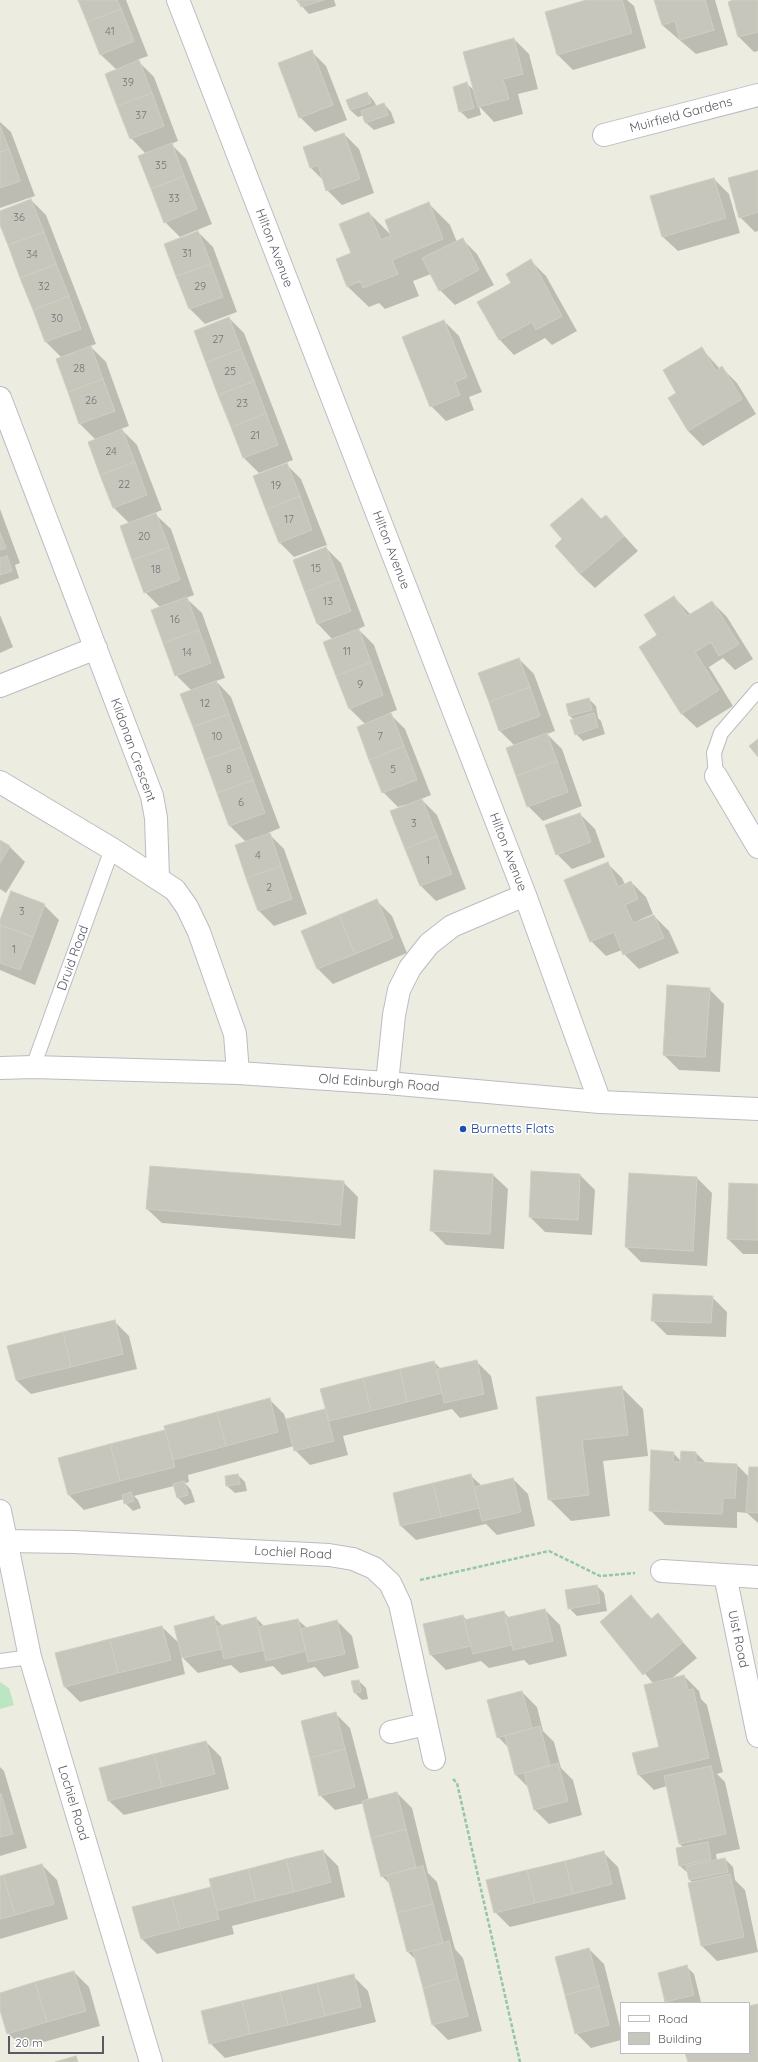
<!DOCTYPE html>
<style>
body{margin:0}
#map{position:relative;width:758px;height:2062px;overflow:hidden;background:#edece0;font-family:Quicksand,sans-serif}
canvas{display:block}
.legend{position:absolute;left:620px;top:2002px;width:130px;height:52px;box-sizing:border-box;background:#fff;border:1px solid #bdbdc0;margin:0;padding:5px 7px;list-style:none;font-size:12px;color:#595b62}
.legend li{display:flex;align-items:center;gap:8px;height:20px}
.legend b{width:20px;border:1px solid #bdbdc0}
.scale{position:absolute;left:8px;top:2036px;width:96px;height:18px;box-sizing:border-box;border:2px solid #595b62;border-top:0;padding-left:5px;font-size:12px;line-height:14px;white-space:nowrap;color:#595b62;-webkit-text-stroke:3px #fff;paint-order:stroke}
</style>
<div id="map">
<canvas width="758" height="2062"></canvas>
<ul class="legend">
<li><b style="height:5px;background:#fff"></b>Road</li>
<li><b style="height:11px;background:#c7c6bd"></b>Building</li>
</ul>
<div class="scale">20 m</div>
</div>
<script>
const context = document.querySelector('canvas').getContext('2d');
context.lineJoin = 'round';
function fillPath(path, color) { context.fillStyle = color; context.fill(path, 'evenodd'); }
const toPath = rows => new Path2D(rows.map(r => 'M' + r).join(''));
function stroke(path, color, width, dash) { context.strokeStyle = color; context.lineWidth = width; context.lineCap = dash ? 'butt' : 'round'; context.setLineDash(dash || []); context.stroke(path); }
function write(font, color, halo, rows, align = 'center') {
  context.font = font + ' Quicksand,sans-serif'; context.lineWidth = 3.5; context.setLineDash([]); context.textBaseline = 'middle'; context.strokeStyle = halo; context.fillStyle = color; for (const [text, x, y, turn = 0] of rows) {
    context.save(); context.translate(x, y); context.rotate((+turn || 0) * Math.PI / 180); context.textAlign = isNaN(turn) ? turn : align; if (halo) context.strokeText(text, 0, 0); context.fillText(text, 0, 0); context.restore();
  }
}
fillPath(toPath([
 [0,1682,9,1688,14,1705,0,1709]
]), '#bce5c2');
fillPath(toPath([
 [79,0,126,0,148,56,137,60,154,77,178,141,171,144,186,159,212,224,180,237,165,222,146,154,131,138,117,70,100,54],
 [296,0,334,0,336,6,309,14],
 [589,0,627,0,634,6,646,48,573,70,558,55,546,13],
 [655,0,715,0,728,45,696,54,662,25],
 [737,0,758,0,758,51,754,52,739,37,729,2],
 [514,39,529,54,538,89,518,94,523,114,494,122,479,106,481,115,468,119,460,111,467,84,475,91],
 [311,51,326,66,347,120,315,132,300,117],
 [367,93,374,101,377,107,384,104,391,112,395,123,374,130,366,123,364,115,358,117,350,110],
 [0,122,11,132,35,196,0,208],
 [344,134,359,149,374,193,342,205,327,190,324,181,311,168],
 [758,171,758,231,755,232,740,217],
 [714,179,729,194,740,233,678,251,663,237],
 [31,200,46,215,96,344,90,346,106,362,129,426,121,429,137,445,162,510,134,521,134,522,156,515,171,529,194,595,186,598,202,613,225,678,216,681,231,697,280,828,268,833,284,849,307,914,274,926,259,911,246,842,230,826,182,695,192,691,176,675,160,607,145,592,130,524,114,508,96,440,80,424,57,360,62,358,46,342,0,223,0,212],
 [428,203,450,225,457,242,462,239,477,254,494,285,455,305,440,290,431,274,413,281,419,296,385,309,379,303,369,307,347,286,352,253,369,213,393,237],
 [365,280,357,283,357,281],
 [198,232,213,247,237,312,205,324,190,309,166,244],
 [531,261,546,276,577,331,552,345,545,338,514,355,500,340,479,302,512,283],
 [229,318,244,333,293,460,259,473,244,458,195,331],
 [444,321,459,336,482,392,469,397,474,410,446,421,431,406],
 [701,348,720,369,722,368,737,383,756,414,703,446,688,431,678,393],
 [286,464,301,479,327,545,294,557,279,542],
 [582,499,602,520,606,516,638,551,595,588,580,574,564,539],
 [0,509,20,563,15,565,19,578,0,585],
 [326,548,341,563,365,626,358,629,374,645,397,710,389,713,405,729,431,795,421,799,437,815,466,889,436,901,421,886,391,812,404,807,404,805,398,807,383,792,365,724,350,709,325,643,333,640,318,624,294,560],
 [674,597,691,615,712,602,727,617,753,659,735,670,723,658,709,667,733,706,697,728,682,714,640,647,658,635],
 [0,615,13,647,0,653],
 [519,659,534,674,555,731,547,734,562,749,582,806,543,821,528,806,515,746,500,731,479,674],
 [589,699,596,706,598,718,601,721,605,734,583,741,576,734,574,720,570,716,567,705],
 [580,814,595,829,605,857,572,869,557,854],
 [0,841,10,847,25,862,6,893,0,889],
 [607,863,622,878,625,885,631,882,646,897,653,914,639,920,640,921,654,916,669,931,679,953,639,969,624,954,622,950,606,956,591,941],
 [377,901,392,916,407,953,333,984,318,969,303,931],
 [44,905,59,920,35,985,0,970,0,923],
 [709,989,724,1004,720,1072,679,1070,664,1055],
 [532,1172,580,1175,595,1190,592,1235,545,1232,530,1217],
 [493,1175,508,1189,504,1249,446,1245,431,1230],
 [697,1178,712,1193,707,1266,641,1262,626,1247],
 [343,1182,358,1197,355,1239,162,1223,147,1209],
 [758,1185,758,1254,743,1254,728,1239],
 [712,1297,727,1312,726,1337,667,1335,652,1320],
 [114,1321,129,1336,137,1369,31,1394,16,1380],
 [476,1361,491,1376,498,1409,460,1418,452,1409,343,1436,348,1455,310,1465,295,1450,294,1446,188,1475,189,1482,185,1483,191,1490,195,1502,185,1505,177,1497,174,1486,134,1496,138,1500,141,1508,133,1511,125,1503,124,1499,84,1510,69,1495,59,1459,167,1430,269,1399,284,1414,286,1420,326,1409,434,1362,441,1369],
 [622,1388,643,1409,648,1456,603,1461,610,1516,571,1521,549,1499,538,1397],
 [673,1453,681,1461,696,1453,706,1463,737,1465,749,1477,758,1468,758,1523,747,1513,737,1512,737,1528,665,1525,650,1510],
 [238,1475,245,1482,247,1491,235,1493,227,1486,226,1477],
 [471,1476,482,1486,513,1479,528,1494,535,1526,497,1535,486,1524,416,1540,401,1526],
 [597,1586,604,1593,607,1611,577,1616,569,1608],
 [631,1597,652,1619,658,1614,697,1658,671,1679,684,1676,699,1691,701,1699,707,1705,723,1772,717,1774,725,1782,740,1849,716,1854,717,1861,725,1859,733,1867,735,1880,745,1890,758,1952,717,1961,702,1946,689,1884,693,1883,690,1880,688,1873,680,1866,684,1848,680,1844,667,1786,654,1790,639,1775,660,1747,653,1683,601,1622],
 [545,1610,560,1625,567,1656,529,1665,524,1660,489,1668,481,1661,446,1670,431,1655,463,1616,468,1621,504,1612,509,1618],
 [213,1617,223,1626,256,1618,265,1627,298,1620,307,1628,337,1621,352,1636,359,1668,324,1677,315,1667,282,1675,273,1666,240,1673,231,1665,198,1673,181,1656,185,1674,80,1702,65,1687,162,1627,180,1644],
 [359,1681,366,1688,368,1699,362,1700,355,1693],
 [522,1692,537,1707,543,1731,554,1742,561,1768,573,1780,582,1815,549,1824,534,1809,529,1788,516,1775,509,1748,498,1737],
 [335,1713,350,1728,369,1800,397,1793,412,1808,428,1873,437,1882,455,1949,463,1958,482,2031,448,2040,433,2025,416,1960,408,1952,390,1884,382,1876,364,1803,335,1810,320,1795],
 [206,1742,221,1757,229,1789,124,1815,109,1801],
 [0,1767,4,1771,27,1848,0,1856],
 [323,1851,338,1866,345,1897,232,1926,234,1934,157,1954,142,1939,213,1888],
 [603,1852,618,1867,626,1899,510,1927,495,1912],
 [42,1865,57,1880,68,1919,0,1939,0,1877],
 [589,1949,604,1964,621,2031,621,2040,591,2048,576,2033],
 [687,1967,694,1974,701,2002,668,2003,666,2001],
 [74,1972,89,1987,100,2026,23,2048,8,2033,0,2006,0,1994],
 [353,1976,368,1991,376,2022,225,2058,210,2043]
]), '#0003');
const building = toPath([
 [78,0,117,0,121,9,87,22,78,0],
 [298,0,324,0,301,7,298,0],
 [586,0,622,0,632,33,557,55,545,12,586,0],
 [654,0,705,0,714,30,680,40,675,21,662,25,654,0],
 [733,0,758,0,758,32,738,37,728,2,733,0],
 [121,9,134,41,100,55,87,22,121,9],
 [514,38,523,74,503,79,509,99,478,107,463,52,514,38],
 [312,50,333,105,299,118,278,63,312,50],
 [139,60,152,93,117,106,105,74,139,60],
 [467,82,474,108,459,112,453,87,467,82],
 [367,92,371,103,350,110,346,100,367,92],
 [152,93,164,126,130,139,117,106,152,93],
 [384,103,388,115,365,123,361,111,384,103],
 [0,126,9,149,0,152,0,126],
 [344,133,360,179,326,191,318,165,310,168,303,147,344,133],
 [172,143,184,176,151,189,138,156,172,143],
 [9,149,20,181,0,188,0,152,9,149],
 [758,170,758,212,739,218,728,178,758,170],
 [184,176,197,209,164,223,151,189,184,176],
 [714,178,726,218,662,237,650,196,714,178],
 [31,199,44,232,8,245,0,225,0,211,31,199],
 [429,202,443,239,392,260,398,274,363,288,360,281,347,287,336,259,351,253,339,224,369,212,381,240,391,236,385,220,429,202],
 [198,231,211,264,176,276,164,244,198,231],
 [44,232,56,264,20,278,8,245,44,232],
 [463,238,479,270,439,291,422,258,463,238],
 [531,259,562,316,536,330,532,322,499,340,477,302,511,283,506,274,531,259],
 [56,264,69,296,33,310,20,278,56,264],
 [211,264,223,297,189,309,176,276,211,264],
 [69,296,81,329,45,342,33,310,69,296],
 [229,317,241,349,206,363,194,331,229,317],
 [444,320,467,377,455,382,460,395,430,407,402,337,444,320],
 [91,346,103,379,68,392,56,359,91,346],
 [702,347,716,371,722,366,742,399,688,431,668,398,676,393,663,370,702,347],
 [241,349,254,381,218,395,206,363,241,349],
 [103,379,115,411,79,424,68,392,103,379],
 [254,381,266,413,231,427,218,395,254,381],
 [266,413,278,445,243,458,231,427,266,413],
 [122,429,135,462,100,475,88,442,122,429],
 [135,462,147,495,113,508,100,475,135,462],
 [287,463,300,496,266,510,253,476,287,463],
 [300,496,312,530,279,543,266,510,300,496],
 [582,498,601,519,606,515,624,536,580,574,555,546,562,539,550,525,582,498],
 [156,513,169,547,132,560,120,526,156,513],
 [0,533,6,548,0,550,0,533],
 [169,547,180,580,144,593,132,560,169,547],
 [326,547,339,579,305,592,293,560,326,547],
 [7,556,12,571,0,575,0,558,7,556],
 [339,579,351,611,317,624,305,592,339,579],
 [674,596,687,616,712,601,739,644,719,656,711,642,695,652,719,690,681,714,639,647,657,635,644,615,674,596],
 [187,597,199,630,163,643,151,610,187,597],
 [359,629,371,662,336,676,323,642,359,629],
 [199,630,211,663,175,676,163,643,199,630],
 [519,658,530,687,489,702,478,673,519,658],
 [371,662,383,695,349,709,336,676,371,662],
 [216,681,229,714,193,727,180,694,216,681],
 [530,687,540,716,499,731,489,702,530,687],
 [589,698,592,710,569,716,566,704,589,698],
 [391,713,404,746,369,760,357,727,391,713],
 [594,713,598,727,575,735,570,720,594,713],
 [229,714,241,747,205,760,193,727,229,714],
 [547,733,557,761,516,776,506,748,547,733],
 [758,739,758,757,749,746,758,739],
 [404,746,417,780,382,793,369,760,404,746],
 [241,747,253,780,217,793,205,760,241,747],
 [557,761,568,792,527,807,516,776,557,761],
 [253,780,265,813,229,826,217,793,253,780],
 [422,799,437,836,405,849,390,811,422,799],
 [580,813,591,842,556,855,545,825,580,813],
 [270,833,281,866,246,878,235,845,270,833],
 [437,836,452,874,420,886,405,849,437,836],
 [0,840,10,846,0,863,0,840],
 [608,862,618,887,631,881,638,899,625,905,633,923,654,915,664,938,623,955,614,932,590,942,564,880,608,862],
 [281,866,292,899,258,911,246,878,281,866],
 [11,891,45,904,33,937,0,925,0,920,11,891],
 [377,899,393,938,355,954,339,915,377,899],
 [339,915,355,954,317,969,301,931,339,915],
 [0,925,33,937,20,970,0,963,0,925],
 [667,985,710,988,705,1057,663,1055,667,985],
 [150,1166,344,1181,340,1225,146,1209,150,1166],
 [434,1170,493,1174,490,1234,430,1231,434,1170],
 [531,1171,580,1174,578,1220,529,1217,531,1171],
 [629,1173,697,1177,693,1251,625,1247,629,1173],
 [729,1183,758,1184,758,1240,727,1239,729,1183],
 [653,1294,713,1296,711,1323,651,1321,653,1294],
 [115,1320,123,1354,71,1367,63,1332,115,1320],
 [63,1332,71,1367,16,1380,7,1346,63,1332],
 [477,1360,484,1394,444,1403,437,1369,477,1360],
 [434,1361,442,1393,407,1402,400,1369,434,1361],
 [400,1369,407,1402,371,1411,363,1378,400,1369],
 [363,1378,371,1411,329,1421,320,1389,363,1378],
 [622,1386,628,1435,582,1440,589,1495,548,1500,536,1397,622,1386],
 [270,1398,278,1432,226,1446,217,1412,270,1398],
 [325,1409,334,1441,294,1451,286,1419,325,1409],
 [217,1412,226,1446,173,1460,164,1426,217,1412],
 [165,1430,175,1467,120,1481,110,1444,165,1430],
 [110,1444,120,1481,68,1495,58,1458,110,1444],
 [651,1450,674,1452,673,1462,680,1462,681,1451,696,1452,696,1462,737,1464,735,1498,723,1498,722,1514,649,1511,651,1450],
 [749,1467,758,1467,758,1513,746,1512,749,1467],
 [238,1474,240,1484,226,1486,225,1476,238,1474],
 [471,1474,479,1508,441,1517,433,1483,471,1474],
 [513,1478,521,1512,482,1521,474,1487,513,1478],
 [184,1481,188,1495,177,1498,173,1484,184,1481],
 [433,1483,441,1517,400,1526,393,1493,433,1483],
 [131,1492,134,1501,124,1504,122,1495,131,1492],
 [597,1585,600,1603,568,1609,565,1590,597,1585],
 [631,1595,651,1619,658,1613,683,1642,643,1675,600,1622,631,1595],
 [545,1609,553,1641,513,1650,505,1618,545,1609],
 [504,1611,512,1645,473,1654,464,1620,504,1611],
 [463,1615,471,1646,430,1655,423,1624,463,1615],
 [214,1616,222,1649,182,1658,174,1626,214,1616],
 [256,1617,264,1650,224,1659,216,1627,256,1617],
 [298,1619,306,1651,266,1661,258,1627,298,1619],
 [337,1620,345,1654,308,1662,301,1629,337,1620],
 [162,1626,171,1660,118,1673,110,1639,162,1626],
 [110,1639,118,1673,64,1687,55,1653,110,1639],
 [684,1675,688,1690,693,1689,709,1758,638,1775,632,1753,659,1747,644,1685,684,1675],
 [359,1680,361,1692,354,1693,351,1681,359,1680],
 [522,1691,532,1728,497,1738,487,1700,522,1691],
 [336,1712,345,1749,310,1758,301,1721,336,1712],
 [540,1726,550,1766,515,1775,505,1736,540,1726],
 [206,1741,215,1774,162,1787,154,1754,206,1741],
 [345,1749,355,1787,319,1796,310,1758,345,1749],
 [154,1754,162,1787,108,1801,99,1768,154,1754],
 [558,1763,568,1801,534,1810,524,1773,558,1763],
 [711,1766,726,1834,679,1844,664,1776,711,1766],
 [397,1792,406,1829,371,1838,362,1801,397,1792],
 [1,1794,13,1834,0,1837,0,1795,1,1794],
 [406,1829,416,1867,381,1877,371,1838,406,1829],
 [708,1842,711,1859,679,1866,676,1848,708,1842],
 [323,1850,331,1882,294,1892,286,1859,323,1850],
 [604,1851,612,1884,573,1894,565,1861,604,1851],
 [725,1858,728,1872,689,1880,686,1866,725,1858],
 [286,1859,294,1892,256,1901,248,1869,286,1859],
 [565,1861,573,1894,535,1903,527,1870,565,1861],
 [42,1864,54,1904,15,1915,3,1875,42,1864],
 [423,1866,433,1904,397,1913,387,1875,423,1866],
 [248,1869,256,1901,217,1911,209,1879,248,1869],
 [527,1870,535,1903,494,1913,486,1880,527,1870],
 [730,1874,744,1937,701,1946,688,1883,730,1874],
 [3,1875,15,1915,0,1919,0,1876,3,1875],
 [211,1887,219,1919,180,1929,172,1897,211,1887],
 [172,1897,180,1929,141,1939,132,1907,172,1897],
 [433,1904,443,1943,407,1952,397,1913,433,1904],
 [449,1941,458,1978,423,1988,413,1951,449,1941],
 [589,1948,599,1986,565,1995,555,1957,589,1948],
 [687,1965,694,1995,665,2002,658,1973,687,1965],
 [74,1971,86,2011,47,2022,35,1982,74,1971],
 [354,1974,361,2007,325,2016,317,1983,354,1974],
 [458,1978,468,2016,432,2025,423,1988,458,1978],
 [35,1982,47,2022,7,2034,0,2010,0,1993,35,1982],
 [317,1983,325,2016,288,2025,280,1992,317,1983],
 [599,1986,609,2025,575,2034,565,1995,599,1986],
 [280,1992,288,2025,250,2034,242,2001,280,1992],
 [242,2001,250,2034,209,2044,201,2011,242,2001],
 [758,2004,758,2062,688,2062,685,2053,749,2053,749,2006,758,2004],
 [76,2056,78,2062,55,2062,76,2056]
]);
fillPath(building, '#c7c6bd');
stroke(building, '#d1cebf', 1);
const service = toPath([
 [716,776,714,753,721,733,758,690],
 [33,1067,112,849],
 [0,1661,30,1657]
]);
const minor = toPath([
 [178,0,525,895,600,1102],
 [604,135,758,95],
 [0,398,152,796,156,818,158,877],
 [0,686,96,648],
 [716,776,758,847],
 [0,782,112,849,175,890,187,907,199,932,235,1034,238,1073],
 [387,1083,394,1015,399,990,410,968,429,944,452,926,525,895],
 [0,1511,30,1657,151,2062],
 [5,1541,74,1542,329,1555,353,1559,374,1568,390,1583,400,1604,434,1759],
 [662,1571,725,1575],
 [758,1577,725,1575,758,1736],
 [391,1732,426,1724]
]);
const tertiary = toPath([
 [0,1068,33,1067,238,1073,387,1083,600,1102,758,1109]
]);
stroke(service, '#bbbcc3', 16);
stroke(minor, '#bbbcc3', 24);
stroke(tertiary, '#bbbcc3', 24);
stroke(toPath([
 [420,1580,549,1551,600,1576,635,1573],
 [453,1779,457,1783,520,2062]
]), '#95c6aa', 2.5, [4, 2]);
stroke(service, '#fff', 14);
stroke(minor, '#fff', 22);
stroke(tertiary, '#fff', 22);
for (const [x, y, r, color] of [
 [463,1129,4,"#1a4fb4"]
]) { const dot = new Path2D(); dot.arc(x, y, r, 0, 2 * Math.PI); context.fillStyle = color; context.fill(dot); stroke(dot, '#fff', 1.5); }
write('11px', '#747679', null, [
 ["41",110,32],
 ["39",128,83],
 ["37",141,116],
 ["35",161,166],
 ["33",174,199],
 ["36",19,218],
 ["31",187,254],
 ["34",32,255],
 ["32",44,287],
 ["29",200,287],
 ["30",57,319],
 ["27",218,340],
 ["28",79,369],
 ["25",230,372],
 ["26",91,401],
 ["23",242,404],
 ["21",255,436],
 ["24",111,452],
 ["22",124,485],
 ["19",276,486],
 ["17",289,520],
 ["20",144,537],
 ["15",316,569],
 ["18",156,570],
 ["13",328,602],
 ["16",175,620],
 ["11",347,652],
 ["14",187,653],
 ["9",360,685],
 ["12",205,704],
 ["10",217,737],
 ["7",380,737],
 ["8",229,770],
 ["5",393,770],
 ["6",241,803],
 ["3",414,824],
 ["4",258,856],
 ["1",428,861],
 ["2",269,888],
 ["3",22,912],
 ["1",14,950]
]);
write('13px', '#595b62', '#fff', [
 ["Muirfield Gardens",681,115,-15],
 ["Hilton Avenue",274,248,69],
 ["Hilton Avenue",391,550,69],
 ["Kildonan Crescent",133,750,70],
 ["Hilton Avenue",508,852,69],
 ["Druid Road",73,958,-70],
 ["Old Edinburgh Road",379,1083,4],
 ["Lochiel Road",293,1553,3],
 ["Uist Road",738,1639,78],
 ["Lochiel Road",73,1803,73]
]);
write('13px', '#164399', '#fff', [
 ["Burnetts Flats",471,1129]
], 'left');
</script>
